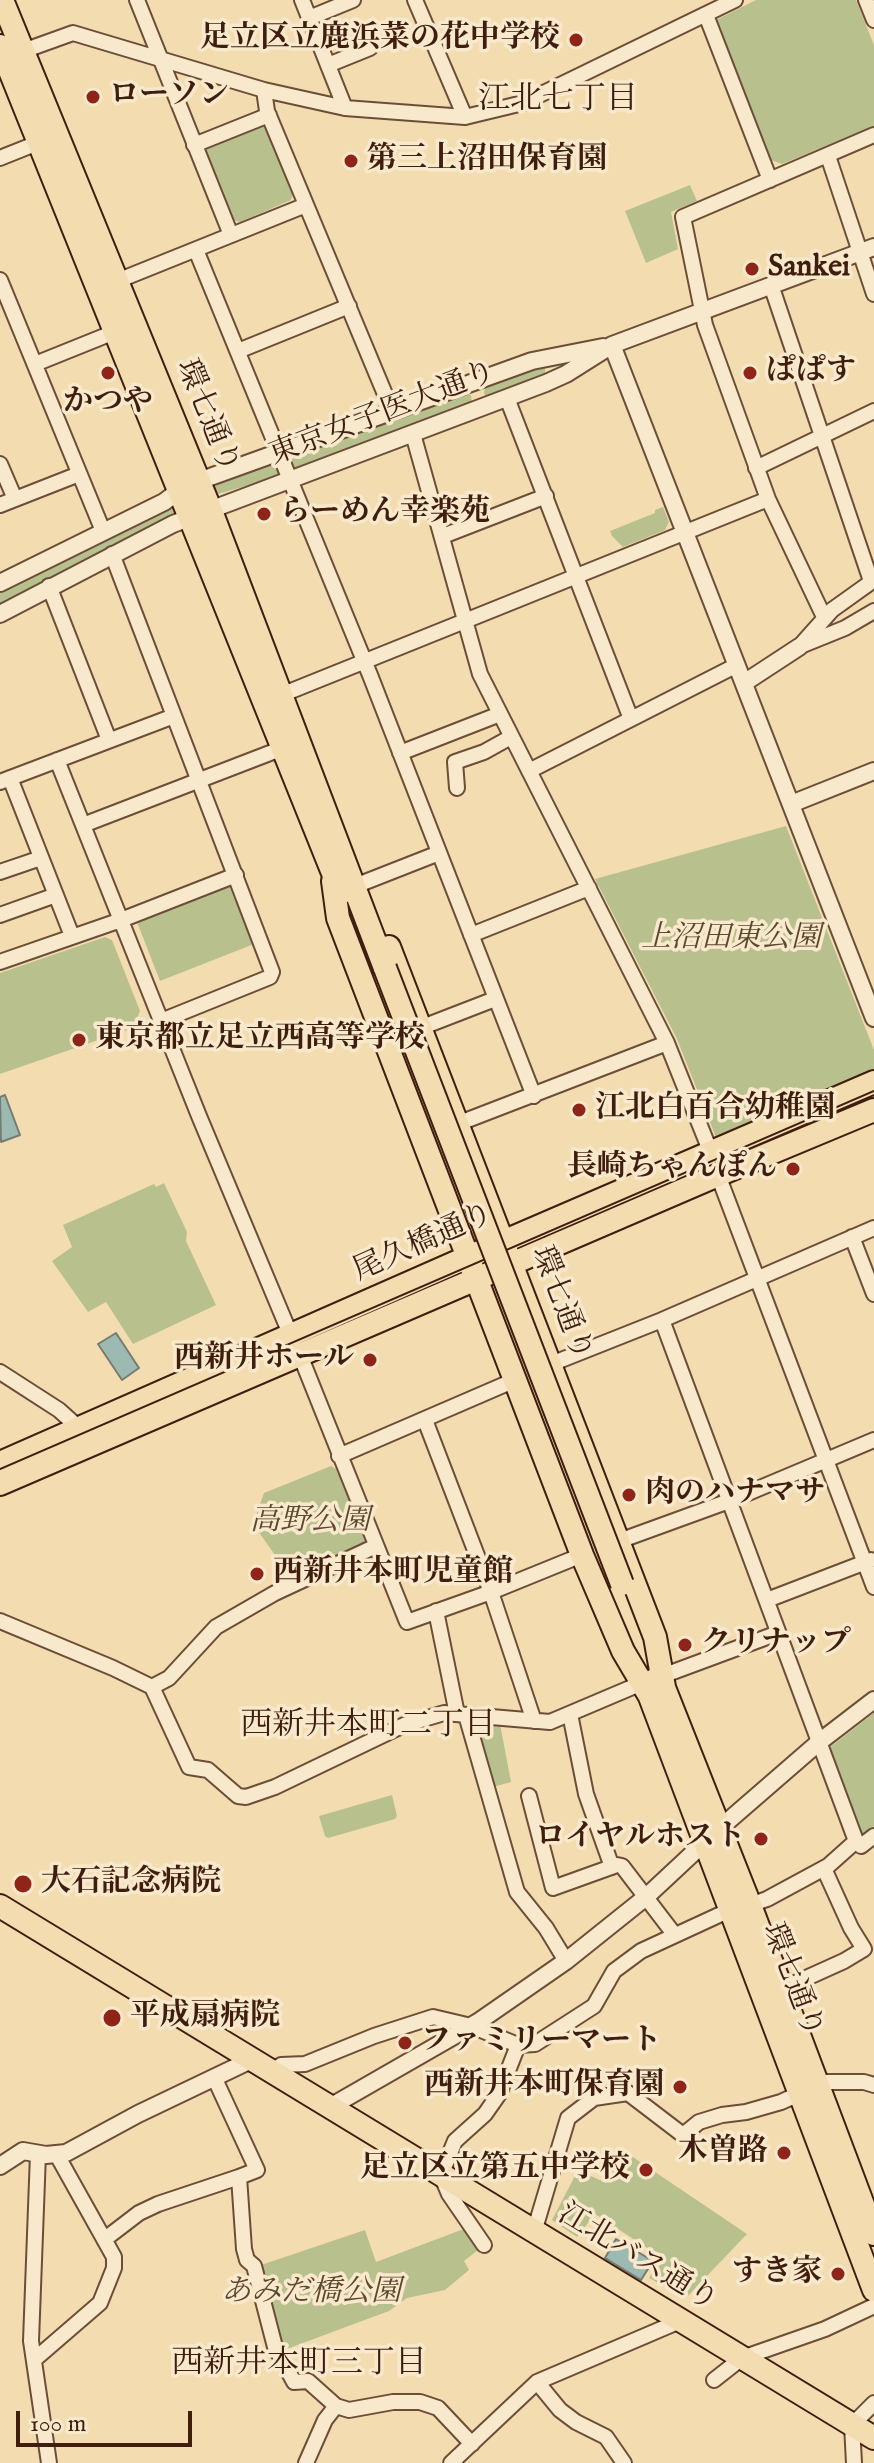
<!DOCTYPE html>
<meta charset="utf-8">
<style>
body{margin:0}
#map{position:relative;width:874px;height:2463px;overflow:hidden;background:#f4dcb1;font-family:"IM FELL English",serif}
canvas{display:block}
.scale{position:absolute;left:16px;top:2411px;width:176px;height:36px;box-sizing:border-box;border:4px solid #3f1e0f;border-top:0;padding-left:10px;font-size:24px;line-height:28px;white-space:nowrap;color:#3f1e0f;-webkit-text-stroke:6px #f8e8cc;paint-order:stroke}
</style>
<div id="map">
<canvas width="874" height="2463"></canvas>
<div class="scale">100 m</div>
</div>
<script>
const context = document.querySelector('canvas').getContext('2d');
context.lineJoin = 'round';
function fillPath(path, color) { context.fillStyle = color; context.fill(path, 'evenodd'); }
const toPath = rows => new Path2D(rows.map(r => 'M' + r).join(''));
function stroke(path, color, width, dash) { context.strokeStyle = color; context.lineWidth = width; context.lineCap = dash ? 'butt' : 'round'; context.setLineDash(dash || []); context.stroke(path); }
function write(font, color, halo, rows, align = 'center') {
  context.font = font + ' "IM FELL English","Noto Serif JP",serif'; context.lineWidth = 7; context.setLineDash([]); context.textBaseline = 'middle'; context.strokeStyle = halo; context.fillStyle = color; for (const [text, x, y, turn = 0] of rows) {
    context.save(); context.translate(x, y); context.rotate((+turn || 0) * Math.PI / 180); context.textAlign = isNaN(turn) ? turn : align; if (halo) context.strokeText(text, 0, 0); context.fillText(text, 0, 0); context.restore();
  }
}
fillPath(toPath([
 [756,0,856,0,874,45,874,126,782,164,771,160,716,20],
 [258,123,266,126,293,193,291,200,240,222,233,220,203,151,205,145],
 [690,185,697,201,671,212,678,249,646,263,625,211],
 [545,367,545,373,541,376,494,398,487,399,484,393,485,387],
 [460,393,471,395,472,403,301,472,292,468,291,461,296,454],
 [276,465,279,476,273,478,218,494,214,487,233,477,261,467],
 [176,506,179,514,0,606,0,589,38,571,67,560],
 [663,507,669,522,665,530,623,547,612,536,610,531,655,513,655,510],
 [786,826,874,1050,874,1073,717,1140,677,1039,595,879],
 [229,886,254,944,160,981,137,922],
 [105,937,112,940,140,1011,133,1028,0,1074,0,973],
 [164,1183,187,1232,186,1241,216,1305,133,1344,106,1302,88,1312,52,1261,72,1247,63,1225,154,1184,156,1187],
 [331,1466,336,1469,367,1541,365,1545,292,1579,253,1524,264,1493],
 [874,1713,874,1826,866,1833,861,1833,829,1748],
 [480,1723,500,1724,511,1782,493,1787,475,1728],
 [392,1795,397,1816,395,1819,328,1838,325,1836,319,1816],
 [627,2153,747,2234,686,2298,649,2278,661,2257,595,2214,577,2237,552,2220,578,2170,602,2181],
 [469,2227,482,2247,464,2261,469,2270,445,2290,407,2298,389,2311,284,2350,278,2338,261,2265,365,2230,376,2262]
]), '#b8c18e');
const water = toPath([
 [5,1095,20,1135,1,1142,0,1097,5,1095],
 [116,1333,139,1368,122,1380,98,1344,116,1333],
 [616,2239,653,2261,641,2280,605,2258,616,2239]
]);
fillPath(water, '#9cbab2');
stroke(water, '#777c71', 2);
const minor = toPath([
 [137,0,231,235],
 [302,0,345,108],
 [415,0,465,117],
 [866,0,874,20],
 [706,15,770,180],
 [309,18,353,0],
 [23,51,73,33,264,90,345,108,465,117,523,103,735,0],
 [328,65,370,48],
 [264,90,267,111,392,411],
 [194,145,269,115],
 [828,156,874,294],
 [0,158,40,142],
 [196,250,370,675,534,1096],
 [0,280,103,531],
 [117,281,306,205],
 [771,285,871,581],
 [238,351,349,306],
 [35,364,117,331],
 [507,398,631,719],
 [413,434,480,674,667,1043,711,1153],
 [0,464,15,499],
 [756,468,874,411],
 [0,505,79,474],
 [443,536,546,496],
 [112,554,272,972,270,977,161,1021],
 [49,586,109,740],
 [824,617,768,499,705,325,683,217,874,135],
 [803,645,845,628,874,611],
 [799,647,832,610,874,580],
 [281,695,768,499],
 [400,753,500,714],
 [57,760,199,1116,291,1336],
 [529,771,737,665],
 [10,778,72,936],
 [0,782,174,716],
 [457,788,455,762,484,752,511,737],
 [83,825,283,748],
 [0,872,41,858],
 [360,884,439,853],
 [0,915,56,895],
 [471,935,589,888],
 [0,962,121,920,236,875],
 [420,1028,495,999],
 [457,1124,667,1043],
 [718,1175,874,1587],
 [852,1237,874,1294],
 [662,1320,856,1841,861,1846,874,1836],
 [300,1355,407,1622,491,1592,582,1555],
 [551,1364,662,1320,874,1228],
 [0,1372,59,1410,79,1428],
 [425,1420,491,1592,534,1721],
 [339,1456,515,1380],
 [619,1541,729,1501,874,1440],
 [767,1600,871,1560],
 [436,1611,457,1714],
 [0,1621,113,1668,152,1687,189,1767,208,1770,238,1796,246,1797,275,1787,404,1725,444,1713,550,1722,642,1683],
 [662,1676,778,1633],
 [152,1687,169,1678,216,1627,275,1593,376,1546],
 [570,1714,586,1794,612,1867],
 [466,1715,517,1892,546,1928,566,1961],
 [529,1796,553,1888,617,1865,622,1866,674,1934],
 [750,1905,767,1899,828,1866,856,1841],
 [782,1989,844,1961,864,1949,851,1928,826,1873,821,1870],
 [273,2071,281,2065,305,2064,374,2036,433,2017,471,2026,518,2045,535,2044,594,2006,614,1971,641,1951,732,1909],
 [214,2077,257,2170,239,2177,244,2249,247,2260,254,2266,275,2347,294,2382,308,2381,336,2406,349,2410,393,2402,420,2402,438,2408,472,2444],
 [818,2082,864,2082,874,2085],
 [38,2154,31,2341,49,2463],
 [534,2232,568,2118,594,2098,628,2093,683,2135,699,2122,722,2115,746,2112,781,2102,801,2093],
 [105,2239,139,2213,158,2204,239,2177],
 [484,2245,449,2194,441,2175,455,2141,485,2114,499,2094,518,2045],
 [34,2360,100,2303,114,2268,114,2257,57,2155],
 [714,2380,742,2358,825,2329,874,2306],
 [537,2382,560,2410,576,2422,606,2437,624,2463],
 [306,2463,325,2420,336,2406],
 [451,2463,537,2382,680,2321],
 [854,2463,852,2425,874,2403]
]);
const tertiary = toPath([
 [612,345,874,1018],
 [0,583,164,502,180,490,199,481,532,361,603,347],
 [0,614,173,524,546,383,566,374,612,345,874,247],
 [744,683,799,647],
 [791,804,874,771],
 [330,2107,478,2022,566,1961,646,1897,720,1828,818,1743,874,1700],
 [0,2166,23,2151,46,2155,66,2153,138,2114,253,2059]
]);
const primary = toPath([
 [2,0,211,511,385,968],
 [0,46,341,893],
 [333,881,338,918,582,1555,623,1651,649,1695],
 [389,947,655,1637,664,1687],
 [0,1463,468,1257,874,1082],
 [0,1484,718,1175,874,1110],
 [659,1675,750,1905,874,2234],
 [644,1681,874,2290],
 [0,1906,874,2438]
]);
stroke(minor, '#6c4e38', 18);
stroke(tertiary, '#6c4e38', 20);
stroke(primary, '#3f1e0f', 26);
stroke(minor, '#f8e8cc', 14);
stroke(tertiary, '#f8e8cc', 16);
stroke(primary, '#f4dcb1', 22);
stroke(toPath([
 [0,1469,874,1091]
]), '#3f1e0f', 2);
const primaryBridge = toPath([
 [385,968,622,1584]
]);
stroke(primaryBridge, '#3f1e0f', 26, []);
stroke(primaryBridge, '#f4dcb1', 22);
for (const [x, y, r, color] of [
 [576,40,8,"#8f2418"],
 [93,97,8,"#8f2418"],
 [351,161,8,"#8f2418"],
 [752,269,8,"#8f2418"],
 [108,373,8,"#8f2418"],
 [750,373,8,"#8f2418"],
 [264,514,8,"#8f2418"],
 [79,1040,8,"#8f2418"],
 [579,1110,8,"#8f2418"],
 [793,1169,8,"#8f2418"],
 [370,1360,8,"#8f2418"],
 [629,1495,8,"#8f2418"],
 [257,1574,8,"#8f2418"],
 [685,1645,8,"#8f2418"],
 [761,1839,8,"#8f2418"],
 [23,1884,10,"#8f2418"],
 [112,2018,10,"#8f2418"],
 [405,2043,8,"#8f2418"],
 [680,2087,8,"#8f2418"],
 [784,2153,8,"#8f2418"],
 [646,2170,8,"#8f2418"],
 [838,2274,8,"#8f2418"]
]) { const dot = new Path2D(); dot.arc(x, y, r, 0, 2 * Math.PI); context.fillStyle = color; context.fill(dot); stroke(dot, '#f8e8cc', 3); }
write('bold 30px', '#3f1e0f', '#f8e8cc', [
 ["足立区立鹿浜菜の花中学校",560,40,"right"],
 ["ローソン",109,97],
 ["第三上沼田保育園",367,161],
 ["Sankei",768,269],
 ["ぱぱす",766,373],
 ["かつや",108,404,"center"],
 ["らーめん幸楽苑",280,514],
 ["東京都立足立西高等学校",95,1040],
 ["江北白百合幼稚園",595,1110],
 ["長崎ちゃんぽん",777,1169,"right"],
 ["西新井ホール",354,1360,"right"],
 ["肉のハナマサ",645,1495],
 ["西新井本町児童館",273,1574],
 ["クリナップ",701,1645],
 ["ロイヤルホスト",745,1839,"right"],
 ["大石記念病院",41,1884],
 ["平成扇病院",130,2018],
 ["ファミリーマート",421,2043],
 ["西新井本町保育園",664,2087,"right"],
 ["木曽路",768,2153,"right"],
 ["足立区立第五中学校",630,2170,"right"],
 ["すき家",822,2274,"right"]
], 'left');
write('30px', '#3f1e0f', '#f8e8cc', [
 ["東京女子医大通り",383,415,-21],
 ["環七通り",206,417,68],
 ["尾久橋通り",424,1244,-24],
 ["環七通り",560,1304,69],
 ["環七通り",791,1981,69],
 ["江北バス通り",637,2259,31]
]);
write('italic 30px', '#5d472f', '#f8e8cc', [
 ["上沼田東公園",731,940],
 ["高野公園",310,1523],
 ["あみだ橋公園",311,2294]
]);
write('32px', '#3f1e0f', '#f8e8cc', [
 ["江北七丁目",558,101],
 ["西新井本町二丁目",368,1727],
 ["西新井本町三丁目",299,2365]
]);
</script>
